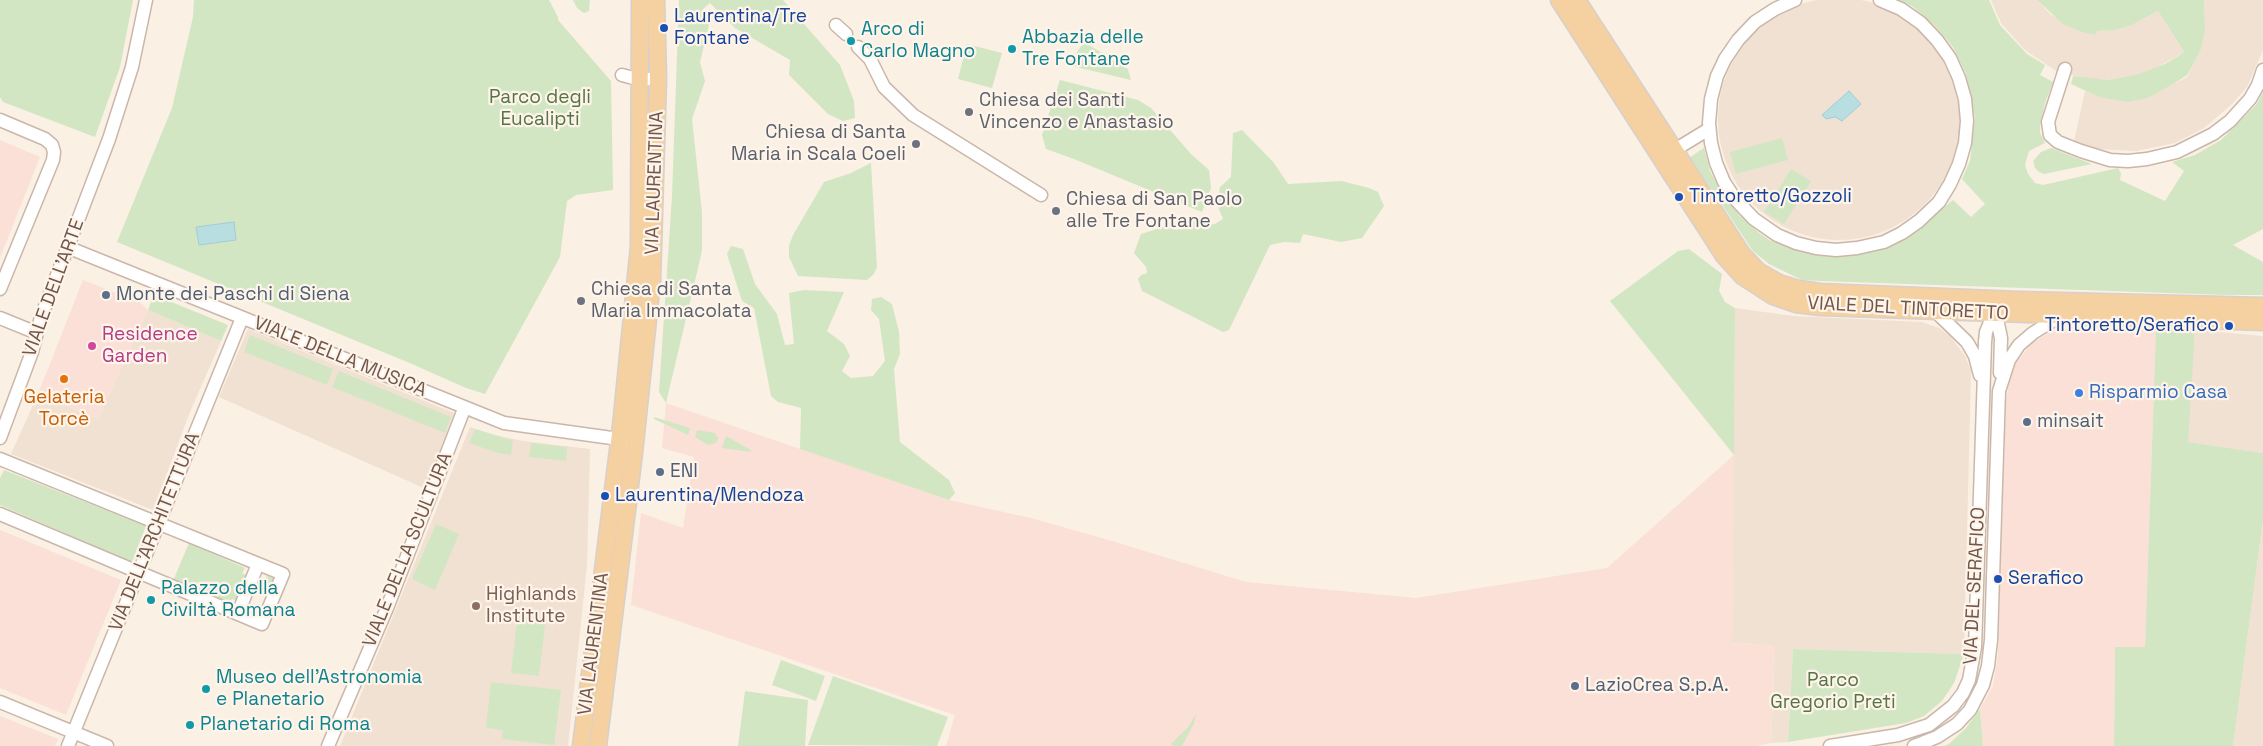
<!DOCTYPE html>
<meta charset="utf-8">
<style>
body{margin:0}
canvas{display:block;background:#faf0e3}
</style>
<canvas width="2263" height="746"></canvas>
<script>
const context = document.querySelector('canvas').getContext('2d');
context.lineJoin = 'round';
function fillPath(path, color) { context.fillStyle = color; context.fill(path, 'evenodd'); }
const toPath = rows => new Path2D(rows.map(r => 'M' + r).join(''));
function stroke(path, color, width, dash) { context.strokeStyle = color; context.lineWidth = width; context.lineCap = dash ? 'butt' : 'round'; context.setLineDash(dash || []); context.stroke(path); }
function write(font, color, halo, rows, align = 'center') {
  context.font = font + ' "Space Grotesk",sans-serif'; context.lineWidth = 4.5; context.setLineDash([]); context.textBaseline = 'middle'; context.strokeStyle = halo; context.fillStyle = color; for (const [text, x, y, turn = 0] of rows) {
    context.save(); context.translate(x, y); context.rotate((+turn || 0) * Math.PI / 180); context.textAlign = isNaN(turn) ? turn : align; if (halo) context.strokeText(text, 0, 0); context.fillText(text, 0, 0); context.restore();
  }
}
fillPath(toPath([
 '1718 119a121 121 0 1 1 242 0a121 121 0 1 1-242 0Z',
 [1991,0,2037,0,2051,15,2095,34,2097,31,2116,30,2132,25,2158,11,2184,52,2151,71,2119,80,2087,79,2056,71,2025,50,2001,23],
 [2204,0,2263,0,2263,50,2247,87,2232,104,2204,128,2175,143,2136,151,2097,149,2074,141,2085,91,2099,97,2148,98,2187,77,2201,49,2205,32],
 [1735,308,1793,316,1922,322,1939,328,1950,336,1965,356,1971,371,1964,654,1793,649,1788,742,1771,743,1775,646,1732,642],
 [148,310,221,341,190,412,153,510,11,454,38,394,98,419],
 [248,329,454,413,426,489,219,397],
 [2195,330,2263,336,2263,453,2187,442],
 [470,427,495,435,523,441,590,449,587,565,568,746,340,746],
 [2263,520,2263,746,2233,746]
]), '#f1e1d2');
fillPath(toPath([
 [0,140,40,157,0,258],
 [83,280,141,303,148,310,98,419,38,394],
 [2083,325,2156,329,2145,647,2115,647,2114,746,1983,746,1980,709,1993,686,1998,655,2006,401,2009,382,2013,367,2031,344,2048,333],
 [666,403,949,500,1031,518,1112,541,1246,582,1416,598,1607,568,1734,455,1732,642,1775,646,1771,743,1756,746,946,746,955,715,631,605,641,513,683,528,694,457,662,448],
 [0,530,121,580,66,715,0,688],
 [0,716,58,739,55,746,0,746]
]), '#fae0d7');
fillPath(toPath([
 [0,0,133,0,120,67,95,137,3,102,0,97],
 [194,0,549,0,558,17,558,20,611,81,613,190,576,195,567,201,560,257,485,394,466,388,412,364,117,242,172,108,193,17],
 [573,0,590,0,589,11,584,13,577,8],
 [679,0,783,0,840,65,854,101,855,118,843,121,828,114,789,75,790,60,735,28,710,3,703,9,709,25,700,62,705,81,692,119,702,212,702,251,666,403,659,392,672,196],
 [1898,0,1989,0,2000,25,2027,54,2045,65,2040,75,2053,82,2045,103,2040,126,2040,133,2045,143,2029,151,2025,165,2028,174,2035,183,2043,185,2118,168,2121,173,2120,180,2165,201,2184,171,2172,162,2195,155,2221,140,2256,105,2263,92,2263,229,2233,245,2263,262,2263,295,2227,295,1821,281,1802,280,1769,264,1753,251,1690,157,1704,148,1710,171,1718,187,1740,216,1759,233,1771,241,1802,252,1825,255,1851,255,1866,253,1881,248,1924,224,1953,200,1971,217,1985,204,1962,179,1970,161,1975,118,1966,74,1953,47,1934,25,1912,6],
 [2037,0,2204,0,2205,32,2201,49,2193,65,2187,75,2172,85,2148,98,2127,102,2099,97,2071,84,2073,76,2108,80,2136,75,2165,64,2178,56,2184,52,2181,47,2158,11,2132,25,2116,30,2097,31,2095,35,2082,32,2063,24],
 [1084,42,1128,69,1131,80,1068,65],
 [967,44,1002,53,992,88,958,79],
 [1060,80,1138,100,1151,108,1191,154,1209,170,1211,188,1202,212,1074,159,1046,149,1042,135],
 [1242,130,1274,163,1288,184,1341,181,1369,188,1378,192,1384,206,1362,238,1341,242,1303,234,1300,243,1284,242,1270,245,1229,330,1223,332,1142,291,1138,279,1141,275,1147,273,1146,267,1134,253,1141,234,1163,227,1178,230,1189,217,1199,218,1204,225,1215,224,1223,219,1217,204,1220,187,1231,177,1233,133],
 [1782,138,1788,160,1736,174,1730,152],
 [2051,148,2092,164,2044,174,2039,172,2035,168,2033,161,2041,152],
 [871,163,877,267,874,274,867,280,798,276,789,257,789,246,793,235,824,182,851,173],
 [1791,169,1811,181,1784,224,1764,212],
 [731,246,743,249,755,284,777,314,785,345,794,344,789,293,804,290,844,292,827,331,844,344,850,356,842,371,851,378,873,376,885,361,879,319,871,310,872,299,881,297,892,304,899,332,900,354,894,369,900,442,949,480,955,493,949,500,800,449,801,408,778,402,771,396,754,308,742,301,727,254],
 [1689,249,1722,274,1719,291,1725,302,1735,308,1734,455,1610,301,1678,251],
 [154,295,228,325,221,341,148,310],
 [2156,329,2195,330,2188,442,2263,453,2263,520,2233,746,2114,746,2115,647,2145,647],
 [250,335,333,369,327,385,244,352],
 [339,371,451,417,445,433,332,387],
 [654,417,690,428,688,435,654,419],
 [475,429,513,441,511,455,498,453,469,443],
 [697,430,715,433,718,438,716,443,708,445,695,437],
 [726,436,751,450,751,452,722,448],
 [531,443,567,447,566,461,529,457],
 [4,470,146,526,132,562,0,505,0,478],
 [436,524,459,534,435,590,412,579],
 [189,543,245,568,242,573,248,576,237,601,232,599,229,605,173,581],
 [267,576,275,579,268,594,255,588,258,579,264,582],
 [518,613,546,617,539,676,511,673],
 [1793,649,1964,654,1954,683,1942,701,1924,716,1906,723,1788,742],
 [781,660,825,676,816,701,772,685],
 [833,676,948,717,937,746,808,745],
 [491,682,561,690,554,745,502,739,503,730,486,728],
 [745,691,808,700,805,746,738,746],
 [1980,709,1983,746,1944,746,1949,744,1966,728],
 [1196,714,1194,724,1182,746,1173,746,1171,744,1189,726]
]), '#d3e6c3');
const water = toPath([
 [1849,91,1861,104,1842,121,1835,117,1826,119,1822,115,1849,91],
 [234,222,236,240,199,245,196,227,234,222]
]);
fillPath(water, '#b9dee2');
stroke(water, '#a0ced3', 1);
const minor = toPath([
 [1795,0,1775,9,1755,22,1738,40,1725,59,1717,76,1711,99,1709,123,1711,143,1716,163,1724,182,1735,199,1754,219,1777,235,1796,243,1816,248,1836,250,1857,248,1884,242,1902,233,1919,221,1939,202,1950,184,1959,164,1965,143,1967,121,1965,99,1959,78,1950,58,1937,40,1921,23,1901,9,1880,0],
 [836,25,846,34],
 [858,47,870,59,884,87,913,115,1041,195],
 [2065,69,2048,122,2050,135,2058,142,2081,151,2110,160,2128,161,2147,159,2177,152,2213,134,2230,121,2250,99,2258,85,2263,70],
 [622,75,641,80,658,78],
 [0,120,45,139,52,145,54,152,53,160,0,289],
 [1668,154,1709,129],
 [67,247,504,423,619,439,626,442],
 [1995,309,2001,338,2000,373],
 [1935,311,1967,342,1975,356,1980,375],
 [0,318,37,333],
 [0,438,32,352,41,317,109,139,132,67,146,0],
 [0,459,283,574,262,624,0,514],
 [238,613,258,564],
 [0,702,107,746],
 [68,746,242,318],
 [328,746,387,608,464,409],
 [1830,746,1898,735,1929,725,1953,706,1963,693,1969,680,1975,647,1985,342,1986,332,1994,313],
 [1914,746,1937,737,1957,724,1970,710,1983,685,1988,666,1991,640,1999,391,2009,360,2019,345,2033,333,2062,315]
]);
const major = toPath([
 [1559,0,1724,256,1742,276,1773,296,1796,304,1820,307,2263,322],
 [1577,0,1742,254,1758,271,1779,283,1799,289,1820,292,2019,300,2263,306],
 [581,746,621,426,639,246,640,0],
 [598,746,634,453,652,281,658,78,656,0]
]);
stroke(minor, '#cab7aa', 15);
stroke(major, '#d7d0cd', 19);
stroke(minor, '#fff', 12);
stroke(major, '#f5d0a0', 16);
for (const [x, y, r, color] of [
 [664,28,5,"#1a4fb4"],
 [851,41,5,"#0f9aa8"],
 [1012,49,5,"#0f9aa8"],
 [969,112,5,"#6b7280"],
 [916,144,5,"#6b7280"],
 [1679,197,5,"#1a4fb4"],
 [1056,211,5,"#6b7280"],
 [106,295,5,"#5c6f8a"],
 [581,301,5,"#6b7280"],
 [2229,326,5,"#1a4fb4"],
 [92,346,5,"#d1479c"],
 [64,379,5,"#e8710a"],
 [2079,393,5,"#3f7fe0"],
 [2027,422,5,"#5c6f8a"],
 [660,472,5,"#5c6f8a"],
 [605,496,5,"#1a4fb4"],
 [1998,579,5,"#1a4fb4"],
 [151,600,5,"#0f9aa8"],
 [476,606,5,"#8d6e63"],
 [1575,686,5,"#5c6f8a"],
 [206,689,5,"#0f9aa8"],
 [190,725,5,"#0f9aa8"]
]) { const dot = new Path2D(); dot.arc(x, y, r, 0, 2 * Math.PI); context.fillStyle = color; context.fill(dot); stroke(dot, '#fef4e9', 2); }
write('19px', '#164399', '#fef4e9', [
 ["Laurentina/Tre",674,17],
 ["Fontane",674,39],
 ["Tintoretto/Gozzoli",1689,197],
 ["Tintoretto/Serafico",2219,326,"right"],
 ["Laurentina/Mendoza",615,496],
 ["Serafico",2008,579]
], 'left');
write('19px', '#0d838f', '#fef4e9', [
 ["Arco di",861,30],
 ["Carlo Magno",861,52],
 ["Abbazia delle",1022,38],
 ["Tre Fontane",1022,60],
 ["Palazzo della",161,589],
 ["Civiltà Romana",161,611],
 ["Museo dell'Astronomia",216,678],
 ["e Planetario",216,700],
 ["Planetario di Roma",200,725]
], 'left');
write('19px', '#557544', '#fef4e9', [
 ["Parco degli",540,98],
 ["Eucalipti",540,120],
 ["Parco",1833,681],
 ["Gregorio Preti",1833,703]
]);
write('19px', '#5b616d', '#fef4e9', [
 ["Chiesa dei Santi",979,101],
 ["Vincenzo e Anastasio",979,123],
 ["Chiesa di Santa",906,133,"right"],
 ["Maria in Scala Coeli",906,155,"right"],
 ["Chiesa di San Paolo",1066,200],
 ["alle Tre Fontane",1066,222],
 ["Chiesa di Santa",591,290],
 ["Maria Immacolata",591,312]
], 'left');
write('19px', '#70564b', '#fef4e9', [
 ["VIA LAURENTINA",655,183,-88],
 ["VIALE DELL'ARTE",54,288,-70],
 ["VIALE DEL TINTORETTO",1908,309,3],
 ["VIALE DELLA MUSICA",340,357,22],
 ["VIA DELL'ARCHITETTURA",155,532,-68],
 ["VIALE DELLA SCULTURA",408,550,-68],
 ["VIA DEL SERAFICO",1975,586,-87],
 ["VIA LAURENTINA",594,644,-83]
]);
write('19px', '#4e5e75', '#fef4e9', [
 ["Monte dei Paschi di Siena",116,295],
 ["minsait",2037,422],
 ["ENI",670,472],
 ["LazioCrea S.p.A.",1585,686]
], 'left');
write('19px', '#b23c85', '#fef4e9', [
 ["Residence",102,335],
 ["Garden",102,357]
], 'left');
write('19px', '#366cbe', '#fef4e9', [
 ["Risparmio Casa",2089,393]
], 'left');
write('19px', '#c56008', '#fef4e9', [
 ["Gelateria",64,398],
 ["Torcè",64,420]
]);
write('19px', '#785e54', '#fef4e9', [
 ["Highlands",486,595],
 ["Institute",486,617]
], 'left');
</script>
